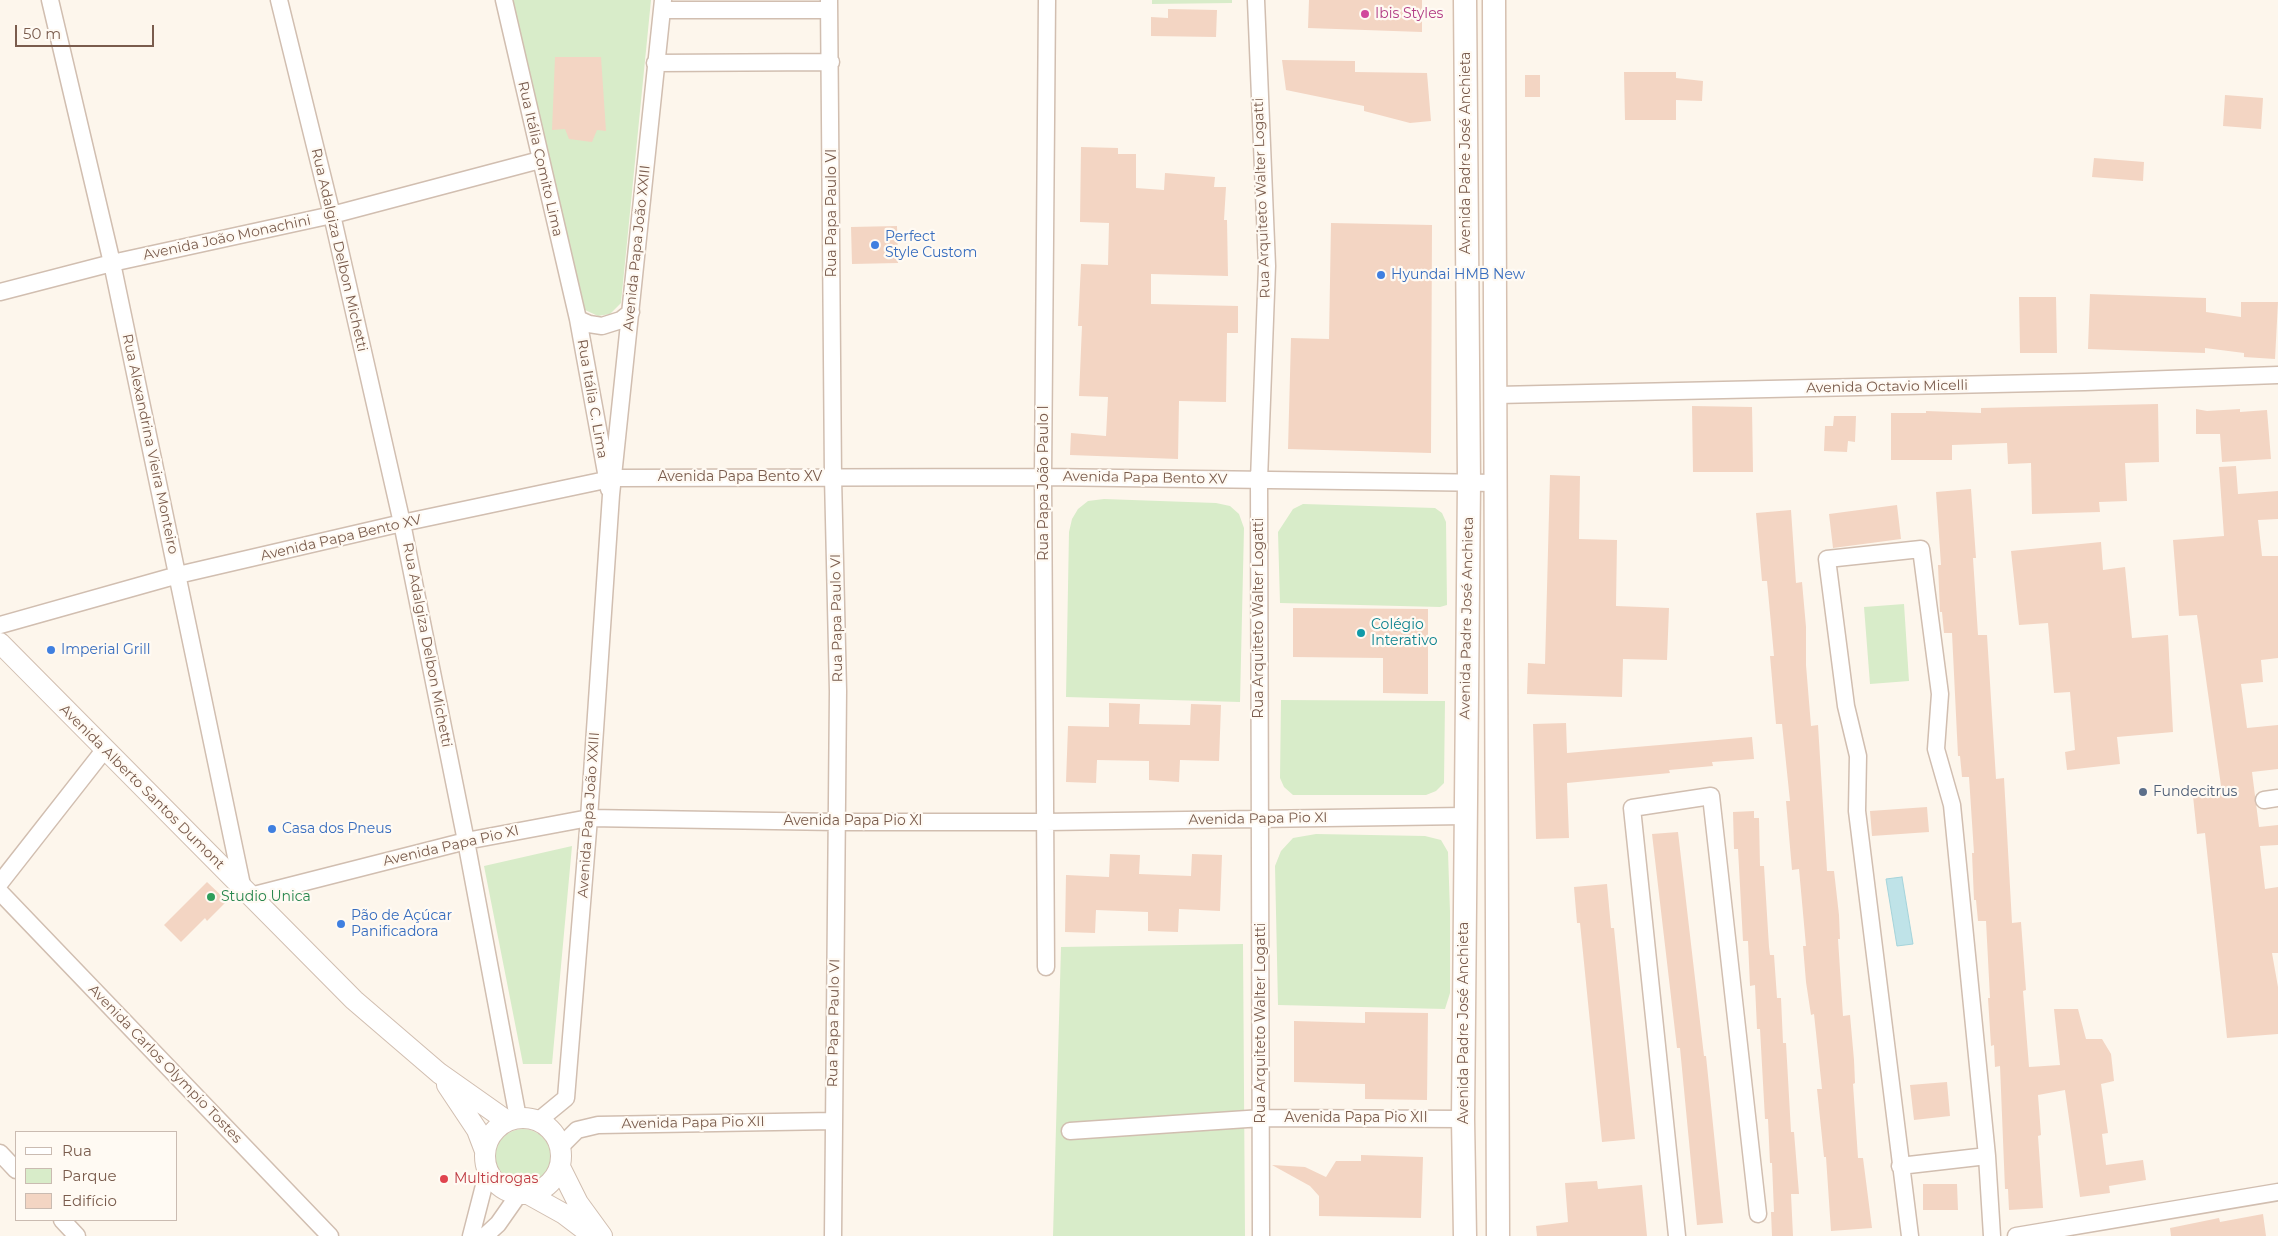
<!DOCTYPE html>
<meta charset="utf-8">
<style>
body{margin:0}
#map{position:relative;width:2278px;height:1236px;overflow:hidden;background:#fdf6ec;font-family:Montserrat,sans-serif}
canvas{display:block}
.legend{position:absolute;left:15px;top:1131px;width:162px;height:90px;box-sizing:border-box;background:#fffaf3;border:1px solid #cabbb1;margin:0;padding:6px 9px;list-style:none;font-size:15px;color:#7a5c4d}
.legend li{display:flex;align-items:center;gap:10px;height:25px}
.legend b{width:25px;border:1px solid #cabbb1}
.scale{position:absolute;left:15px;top:25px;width:139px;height:22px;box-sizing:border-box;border:2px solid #7a5c4d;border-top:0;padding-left:6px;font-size:15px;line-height:18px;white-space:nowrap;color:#7a5c4d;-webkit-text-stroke:4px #fffaf3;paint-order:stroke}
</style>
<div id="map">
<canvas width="2278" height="1236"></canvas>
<ul class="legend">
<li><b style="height:6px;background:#fff"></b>Rua</li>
<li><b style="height:14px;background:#d8ecc9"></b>Parque</li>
<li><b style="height:14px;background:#f3d5c3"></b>Edifício</li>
</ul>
<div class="scale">50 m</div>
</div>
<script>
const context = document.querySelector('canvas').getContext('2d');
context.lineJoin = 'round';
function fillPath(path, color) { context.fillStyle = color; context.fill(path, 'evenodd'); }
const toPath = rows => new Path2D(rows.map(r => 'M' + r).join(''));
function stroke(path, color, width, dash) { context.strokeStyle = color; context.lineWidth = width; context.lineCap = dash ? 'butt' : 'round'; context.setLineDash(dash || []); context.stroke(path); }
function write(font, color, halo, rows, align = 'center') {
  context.font = font + ' Montserrat,sans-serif'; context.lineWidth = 4.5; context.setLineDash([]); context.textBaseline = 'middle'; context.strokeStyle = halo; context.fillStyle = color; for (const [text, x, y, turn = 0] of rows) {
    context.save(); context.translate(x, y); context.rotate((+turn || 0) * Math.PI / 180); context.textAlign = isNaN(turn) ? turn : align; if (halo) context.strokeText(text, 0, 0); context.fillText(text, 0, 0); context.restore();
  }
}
fillPath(toPath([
 [509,0,651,0,621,303,610,314,598,316,583,309],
 [1152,0,1232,0,1232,3,1152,4],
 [1104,499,1216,503,1230,506,1239,514,1244,528,1240,702,1066,697,1069,532,1072,519,1078,509,1088,501],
 [1303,504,1435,508,1442,513,1446,522,1447,605,1440,607,1280,603,1278,532,1293,509],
 [1904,604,1909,681,1870,684,1864,607],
 [1281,700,1445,701,1444,783,1436,791,1426,795,1293,795,1284,787,1280,778],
 [1316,834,1425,836,1441,840,1448,852,1450,912,1450,993,1445,1009,1278,1005,1275,866,1281,851,1293,838],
 [572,846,552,1064,523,1064,484,866],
 [1243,944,1245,1236,1053,1236,1061,947],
 '495 1157a28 28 0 1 1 56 0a28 28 0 1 1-56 0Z'
]), '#d8ecc9');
const water = toPath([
 [1902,877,1913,944,1897,946,1886,879,1902,877]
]);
fillPath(water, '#bfe3e8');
stroke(water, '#a5d3da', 1);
fillPath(toPath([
 [1309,0,1422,0,1422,32,1308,28],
 [1168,9,1217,10,1216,37,1151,36,1151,17,1168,18],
 [555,57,601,57,606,131,597,130,592,142,569,139,565,129,552,130],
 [1282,60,1355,61,1355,72,1427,73,1431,121,1410,123,1364,111,1364,106,1286,90],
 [1624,72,1676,72,1676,78,1703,81,1702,101,1676,100,1676,120,1625,120],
 [1525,75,1540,75,1540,97,1525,97],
 [2225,95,2263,98,2261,129,2223,126],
 [1081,147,1118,148,1118,154,1136,154,1136,188,1164,190,1165,173,1215,177,1214,187,1226,187,1224,220,1227,220,1228,276,1151,274,1151,304,1238,306,1238,333,1227,333,1226,402,1179,401,1178,459,1070,455,1071,433,1106,436,1108,397,1079,396,1082,326,1078,326,1081,264,1108,265,1109,223,1080,222],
 [2094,158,2144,162,2143,181,2092,177],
 [1331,223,1432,225,1431,453,1288,449,1291,338,1329,339],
 [897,226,898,263,852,264,851,227],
 [2090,294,2206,298,2206,312,2241,317,2241,302,2278,302,2275,359,2244,357,2244,353,2205,348,2205,353,2088,349],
 [2019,297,2056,297,2057,353,2020,353],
 [2158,404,2159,462,2125,463,2127,501,2099,502,2100,512,2032,514,2031,463,2008,464,2007,443,1952,445,1952,460,1891,460,1891,413,1926,413,1926,411,1981,413,1981,408],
 [1692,406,1752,407,1753,472,1693,472],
 [2196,409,2207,411,2240,409,2240,412,2267,410,2271,459,2222,462,2220,434,2196,434],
 [1834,416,1856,416,1855,442,1848,441,1847,452,1824,451,1825,426,1833,426],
 [2236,466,2238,494,2278,491,2278,519,2258,520,2262,556,2278,556,2278,658,2261,660,2263,682,2241,684,2247,728,2278,725,2278,769,2252,772,2259,827,2278,825,2278,845,2260,846,2265,889,2278,887,2278,953,2272,953,2278,987,2278,1034,2227,1038,2205,833,2197,834,2193,796,2222,793,2197,615,2179,616,2173,540,2224,536,2219,467],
 [1550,475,1580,476,1579,539,1617,540,1616,606,1669,608,1667,660,1623,659,1622,697,1527,694,1528,663,1545,664],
 [1971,489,1976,558,1973,558,1978,635,1987,635,1996,779,2004,778,2012,923,2021,922,2026,990,2023,991,2029,1067,2060,1065,2054,1009,2078,1009,2086,1039,2102,1039,2111,1054,2114,1081,2101,1084,2108,1133,2102,1134,2106,1165,2143,1160,2146,1180,2109,1186,2110,1193,2080,1197,2065,1090,2038,1095,2041,1135,2038,1136,2043,1208,2009,1210,2008,1189,2005,1189,2000,1066,1995,1067,1994,1045,1991,1046,1988,998,1990,998,1986,921,1978,921,1976,900,1974,900,1972,853,1974,853,1969,777,1962,777,1960,756,1958,756,1952,633,1944,633,1942,612,1940,612,1938,565,1941,565,1936,492],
 [1897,505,1901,539,1833,548,1829,514],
 [1791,510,1796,583,1802,582,1806,627,1806,665,1811,726,1818,725,1827,871,1834,871,1839,915,1840,939,1838,939,1843,1016,1850,1015,1854,1060,1855,1083,1853,1084,1858,1158,1863,1158,1872,1228,1831,1231,1826,1157,1824,1157,1817,1089,1822,1089,1814,1014,1811,1015,1806,982,1803,946,1806,946,1799,869,1792,870,1786,801,1790,801,1782,724,1776,724,1770,656,1774,656,1767,581,1762,581,1756,513],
 [2101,542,2103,570,2125,567,2132,638,2168,635,2173,732,2117,737,2120,764,2067,770,2065,752,2075,750,2070,692,2054,693,2048,623,2019,625,2011,551],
 [1293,608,1428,609,1428,694,1383,693,1383,658,1293,657],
 [1109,703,1140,704,1139,724,1190,725,1191,704,1221,705,1219,761,1180,760,1179,782,1149,780,1149,761,1097,760,1096,783,1066,782,1068,726,1109,727],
 [1566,723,1567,753,1752,737,1754,759,1712,762,1713,766,1669,770,1670,773,1567,783,1569,838,1536,839,1533,724],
 [1927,807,1929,832,1872,836,1870,811],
 [1754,811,1754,818,1759,818,1760,866,1764,866,1769,947,1770,955,1774,955,1777,998,1781,998,1783,1043,1786,1043,1791,1132,1794,1132,1799,1194,1791,1194,1793,1236,1772,1236,1771,1212,1774,1212,1772,1163,1770,1163,1768,1119,1765,1119,1760,1029,1757,1029,1755,985,1750,986,1748,941,1743,941,1738,849,1734,849,1733,812],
 [1678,832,1704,1056,1706,1056,1723,1223,1697,1225,1680,1048,1677,1048,1652,834],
 [1110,854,1140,855,1139,874,1191,876,1192,854,1222,855,1220,911,1179,909,1178,932,1148,931,1148,912,1096,910,1095,933,1065,932,1066,875,1109,877],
 [207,882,227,901,207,921,205,918,181,942,164,925],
 [1607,884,1611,928,1614,928,1635,1139,1602,1142,1580,923,1577,923,1574,887],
 [1365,1012,1428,1013,1427,1100,1365,1099,1365,1084,1294,1082,1294,1021,1365,1023],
 [1947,1082,1950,1116,1914,1120,1910,1085],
 [1361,1155,1423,1157,1421,1218,1319,1216,1319,1196,1310,1186,1272,1165,1305,1167,1326,1177,1336,1161,1361,1161],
 [1597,1181,1598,1189,1642,1185,1647,1236,1537,1236,1536,1226,1568,1222,1565,1183],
 [1923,1184,1957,1184,1958,1210,1923,1210],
 [2263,1214,2266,1236,2171,1236,2170,1228,2219,1218,2220,1222]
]), '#f3d5c3');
const minor = toPath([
 [50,0,112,263,243,890],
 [279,0,332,215,402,523,466,841,518,1118],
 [504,0,578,319,609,489],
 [829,0,833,477,838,691,833,1236],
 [1256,0,1267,266,1259,480,1261,1236],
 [662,10,829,10],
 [655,63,831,62],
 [0,292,112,263,332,215,540,160],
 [578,319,589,324,602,326,621,320,631,312],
 [1497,395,2085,382,2278,375],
 [0,625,178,575,402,523,615,478,1043,477,1497,483],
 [2264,800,2278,798],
 [0,883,105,749],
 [0,892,330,1236],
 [250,896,466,841,589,818,837,822,1046,822,1465,816],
 [1046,967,1043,477,1047,0],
 [538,1121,566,1098,589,818,611,495,663,0],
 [1070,1131,1262,1118,1463,1119],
 [560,1147,577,1130,598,1125,833,1121],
 [0,1153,16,1170],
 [1900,1166,1987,1156],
 [62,1220,77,1236],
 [471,1236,488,1170],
 [485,1236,498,1224,519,1194],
 [1677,1236,1632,808,1711,796,1758,1214],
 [1910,1236,1857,811,1858,756,1846,706,1827,559,1921,549,1940,694,1936,749,1952,805,1987,1156,1992,1236],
 [2016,1236,2278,1192]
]);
const tertiary = toPath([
 [0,643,354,1000,439,1073,507,1121],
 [447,1085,477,1130,485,1151],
 '485 1156a38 38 0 1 1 76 0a38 38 0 1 1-76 0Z',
 [560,1167,578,1203,602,1236],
 [528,1194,564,1214,593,1236]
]);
const secondary = toPath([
 [1494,0,1498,1236],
 [1465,1236,1463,1119,1469,481,1465,0]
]);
stroke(minor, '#d1beb0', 19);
stroke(tertiary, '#d1beb0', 22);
stroke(secondary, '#d6c0b0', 25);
stroke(minor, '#fff', 16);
stroke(tertiary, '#fff', 20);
stroke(secondary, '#fff', 22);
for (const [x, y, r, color] of [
 [1365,14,5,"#d1479c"],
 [875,245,5,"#3f7fe0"],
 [1381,275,5,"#3f7fe0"],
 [1361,633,5,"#0f9aa8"],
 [51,650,5,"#3f7fe0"],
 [2143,792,5,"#5c6f8a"],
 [272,829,5,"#3f7fe0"],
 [211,897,5,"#2e9e5b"],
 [341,924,5,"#3f7fe0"],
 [444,1179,5,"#e0444e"]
]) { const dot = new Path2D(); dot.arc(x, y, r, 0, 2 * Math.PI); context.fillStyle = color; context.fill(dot); stroke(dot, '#fffaf3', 2); }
write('14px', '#b23c85', '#fffaf3', [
 ["Ibis Styles",1375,14]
], 'left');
write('14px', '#7a5c4d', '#fffaf3', [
 ["Avenida Padre José Anchieta",1466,153,-90],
 ["Rua Itália Comito Lima",540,159,77],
 ["Rua Arquiteto Walter Logatti",1262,198,-92],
 ["Rua Papa Paulo VI",832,213,-90],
 ["Avenida João Monachini",227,238,-12],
 ["Avenida Papa João XXIII",637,248,-84],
 ["Rua Adalgiza Delbon Michetti",339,250,77],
 ["Avenida Octavio Micelli",1887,387,-1],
 ["Rua Itália C. Lima",592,399,80],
 ["Rua Alexandrina Vieira Monteiro",150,444,78],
 ["Avenida Papa Bento XV",740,477],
 ["Avenida Papa Bento XV",1145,478,1],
 ["Rua Papa João Paulo I",1044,483,-90],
 ["Avenida Papa Bento XV",341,538,-13],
 ["Rua Papa Paulo VI",837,618,-91],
 ["Rua Arquiteto Walter Logatti",1259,618,-90],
 ["Avenida Padre José Anchieta",1467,618,-89],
 ["Rua Adalgiza Delbon Michetti",427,645,79],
 ["Avenida Alberto Santos Dumont",142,787,45],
 ["Avenida Papa João XXIII",589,815,-86],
 ["Avenida Papa Pio XI",1258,819,-1],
 ["Avenida Papa Pio XI",853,821],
 ["Avenida Papa Pio XI",451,846,-13],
 ["Rua Papa Paulo VI",834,1023,-89],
 ["Rua Arquiteto Walter Logatti",1261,1023,-90],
 ["Avenida Padre José Anchieta",1464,1023,-90],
 ["Avenida Carlos Olympio Tostes",165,1064,46],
 ["Avenida Papa Pio XII",1356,1118],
 ["Avenida Papa Pio XII",693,1123,-1]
]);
write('14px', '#366cbe', '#fffaf3', [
 ["Perfect",885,237],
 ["Style Custom",885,253],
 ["Hyundai HMB New",1391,275],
 ["Imperial Grill",61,650],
 ["Casa dos Pneus",282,829],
 ["Pão de Açúcar",351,916],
 ["Panificadora",351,932]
], 'left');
write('14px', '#0d838f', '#fffaf3', [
 ["Colégio",1371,625],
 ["Interativo",1371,641]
], 'left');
write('14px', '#4e5e75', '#fffaf3', [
 ["Fundecitrus",2153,792]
], 'left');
write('14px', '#27864d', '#fffaf3', [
 ["Studio Unica",221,897]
], 'left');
write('14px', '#be3a42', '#fffaf3', [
 ["Multidrogas",454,1179]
], 'left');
</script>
